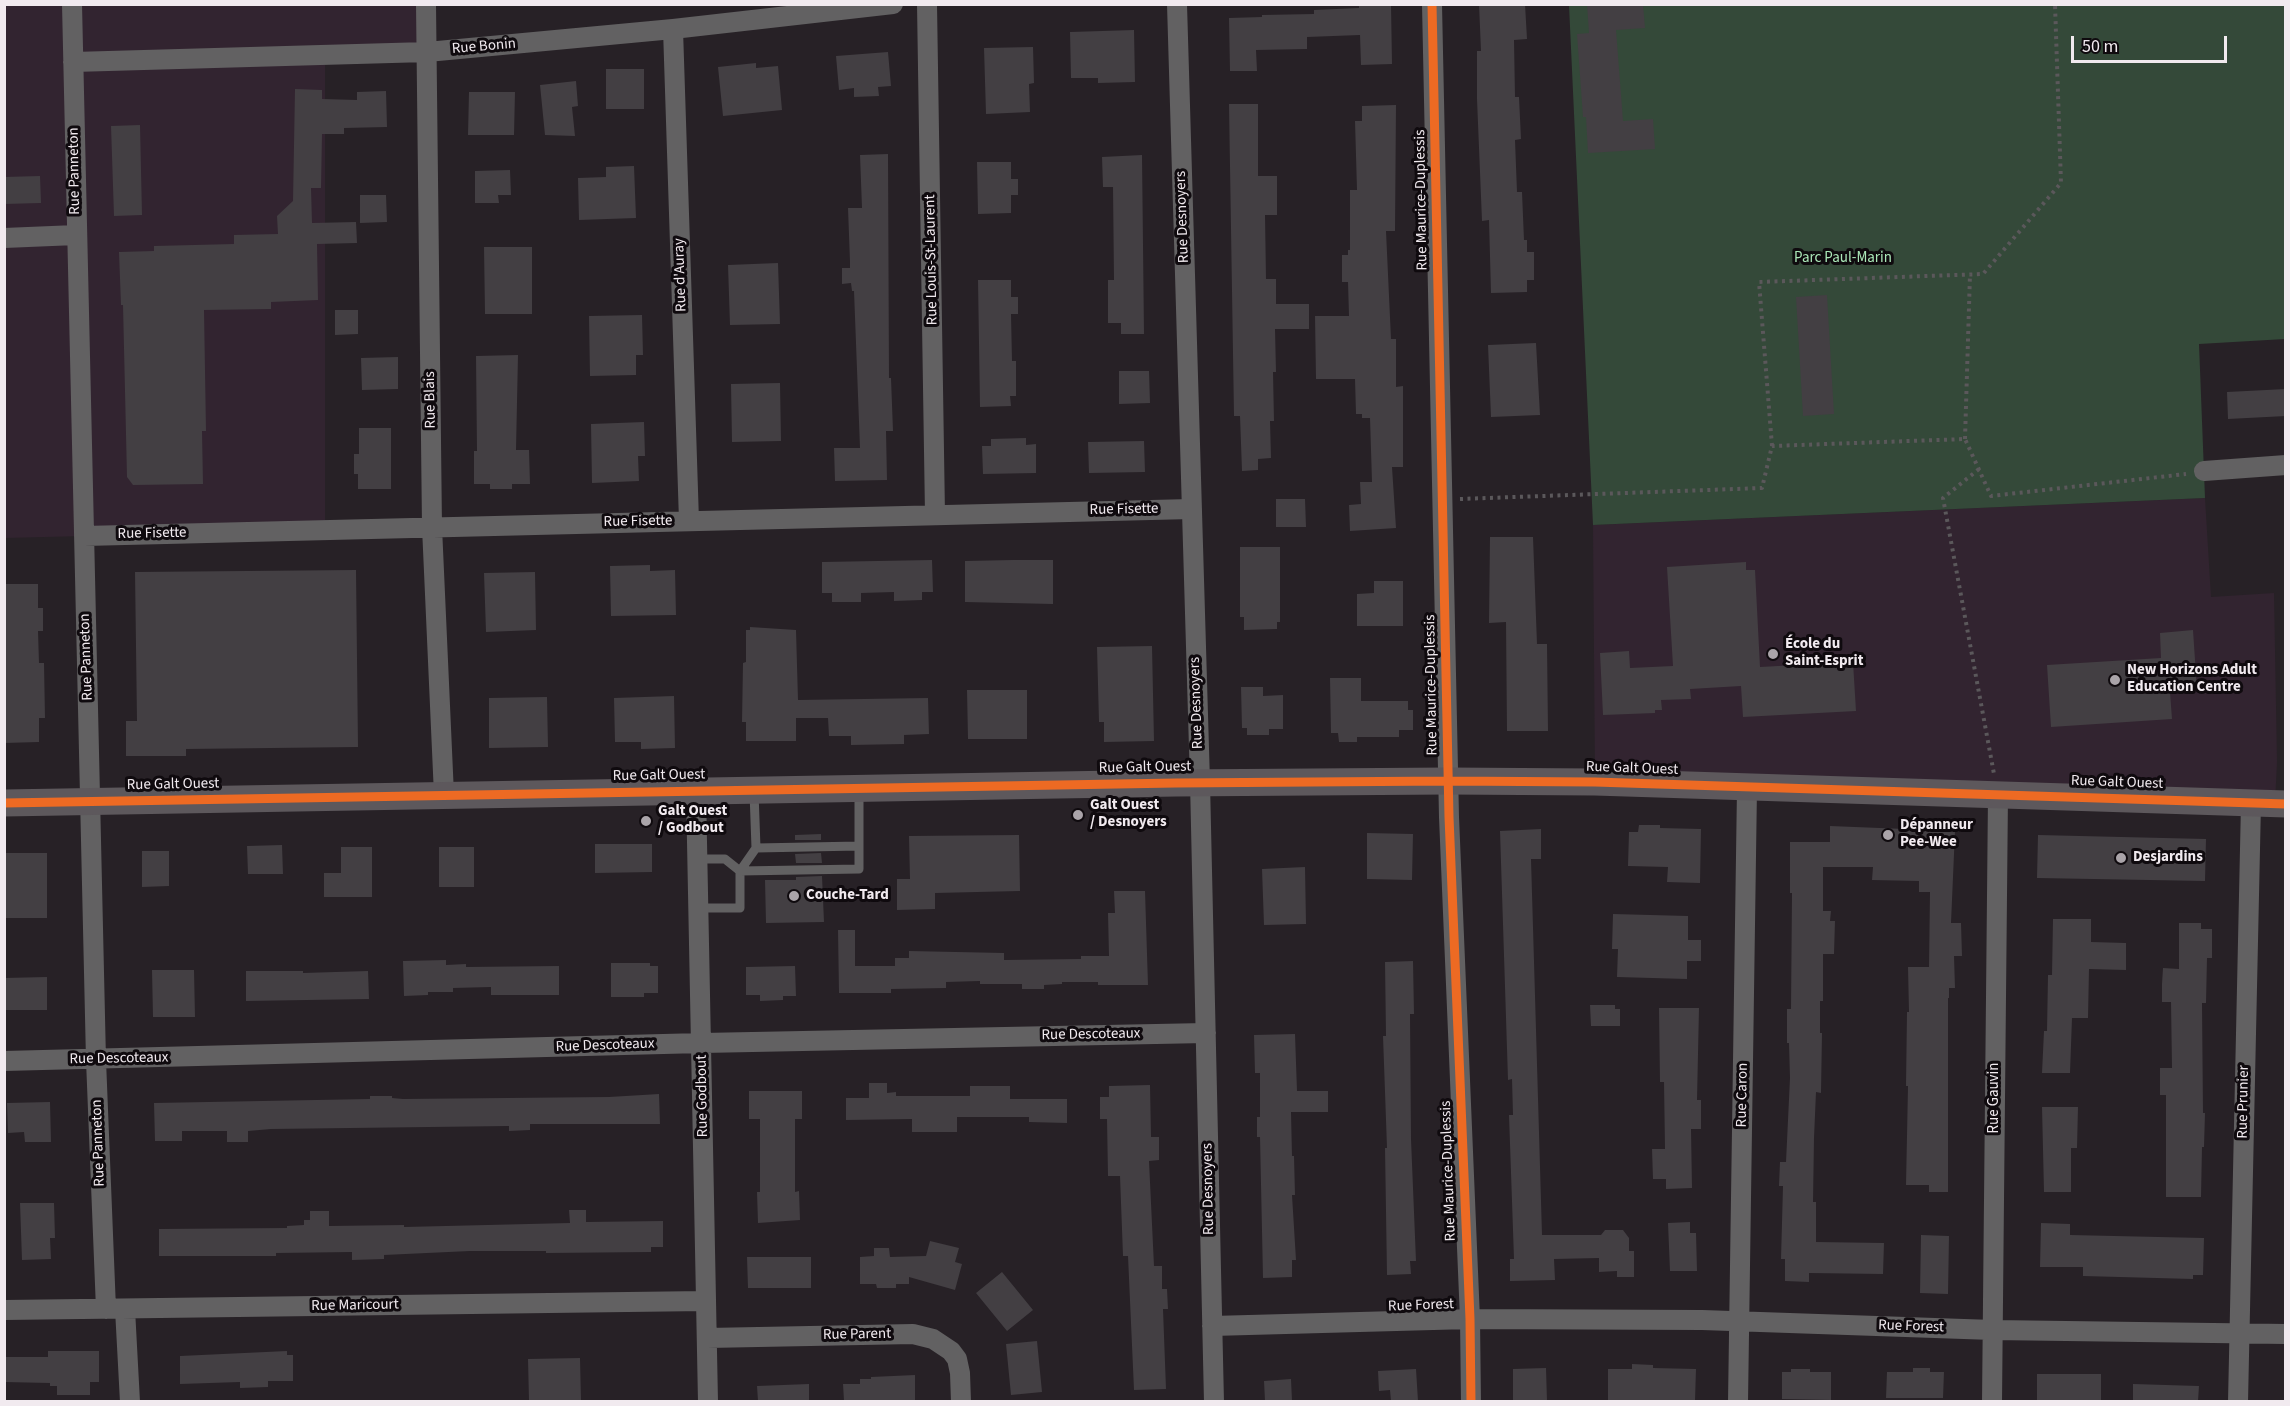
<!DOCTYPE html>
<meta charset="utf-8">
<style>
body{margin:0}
#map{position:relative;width:2290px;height:1406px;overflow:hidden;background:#272126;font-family:"Source Sans 3",sans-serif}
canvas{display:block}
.frame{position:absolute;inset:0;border:6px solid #f1eaef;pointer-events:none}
.scale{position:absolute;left:2071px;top:36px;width:156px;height:27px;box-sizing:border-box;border:3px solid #f1eaef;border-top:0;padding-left:8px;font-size:18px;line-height:21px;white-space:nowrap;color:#f1eaef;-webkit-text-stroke:4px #0f0a0e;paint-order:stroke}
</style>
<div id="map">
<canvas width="2290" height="1406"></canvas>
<div class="frame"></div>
<div class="scale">50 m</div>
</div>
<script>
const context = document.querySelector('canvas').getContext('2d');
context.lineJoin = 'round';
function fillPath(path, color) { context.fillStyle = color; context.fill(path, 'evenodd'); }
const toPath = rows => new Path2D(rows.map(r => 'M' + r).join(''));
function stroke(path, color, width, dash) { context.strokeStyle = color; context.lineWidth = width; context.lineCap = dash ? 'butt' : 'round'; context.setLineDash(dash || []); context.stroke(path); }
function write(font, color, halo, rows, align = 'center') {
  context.font = font + ' "Source Sans 3",sans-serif'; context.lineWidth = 6; context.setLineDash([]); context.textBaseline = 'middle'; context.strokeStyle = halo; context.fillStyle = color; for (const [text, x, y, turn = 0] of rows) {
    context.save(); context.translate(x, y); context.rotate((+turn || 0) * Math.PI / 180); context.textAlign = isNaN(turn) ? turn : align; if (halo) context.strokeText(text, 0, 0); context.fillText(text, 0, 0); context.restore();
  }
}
fillPath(toPath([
 [4,5,426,5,427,52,325,56,325,530,5,538],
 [2205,498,2211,597,2274,593,2277,762,2275,804,1595,782,1593,525]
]), '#322430');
fillPath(toPath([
 [1569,5,2285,5,2285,339,2199,344,2205,498,1593,525]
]), '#344939');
fillPath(toPath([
 [1359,4,1391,4,1392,64,1361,65,1360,35,1307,37,1307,49,1256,50,1257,71,1230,71,1229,18,1262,17,1262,15,1314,14,1314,10,1359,8],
 [1479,4,1525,4,1527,39,1514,40,1515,97,1519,97,1521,139,1515,140,1517,192,1522,192,1524,240,1527,240,1527,252,1534,252,1534,280,1527,280,1527,292,1491,293,1489,220,1482,221,1477,99,1477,51,1481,51],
 [1587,4,1643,4,1645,28,1616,30,1623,121,1653,119,1655,149,1588,153,1586,117,1583,117,1577,34,1589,33],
 [1134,30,1135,82,1098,83,1098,78,1071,78,1070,32],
 [1033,47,1034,83,1029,84,1030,112,986,114,984,48],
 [888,52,891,86,878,87,879,96,854,97,854,88,839,90,836,56],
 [756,63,756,68,778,66,782,110,723,116,718,67],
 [606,69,644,69,644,109,606,109],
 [576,81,578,106,572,107,575,136,545,135,540,85],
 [295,89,322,90,322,99,357,100,357,92,386,91,387,127,344,128,344,134,322,134,321,188,311,188,312,223,356,222,357,243,317,244,318,300,271,302,271,309,204,310,206,431,202,431,203,484,133,485,127,477,123,305,121,305,119,252,154,251,154,246,234,244,234,235,278,234,277,216,293,201],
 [469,92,515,92,514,135,468,135],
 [1229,104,1258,104,1258,176,1277,176,1277,215,1265,215,1266,279,1276,279,1276,304,1309,304,1309,329,1275,329,1276,372,1273,372,1274,421,1270,421,1271,458,1258,459,1258,470,1242,471,1240,416,1234,416],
 [1396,105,1395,231,1386,231,1391,339,1396,339,1396,387,1403,386,1403,467,1392,467,1396,528,1350,531,1349,505,1361,504,1360,482,1372,482,1370,418,1362,418,1362,414,1356,414,1355,379,1316,379,1315,316,1349,316,1348,282,1342,282,1342,255,1348,255,1348,250,1350,250,1350,190,1357,190,1355,121,1362,121,1362,106],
 [140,125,142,215,114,216,111,126],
 [888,154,889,378,891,378,893,431,886,431,887,480,835,481,834,448,860,448,854,291,852,291,851,283,842,284,842,268,850,268,850,262,848,208,862,208,860,155],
 [1142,155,1144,334,1121,334,1121,323,1108,323,1108,280,1114,280,1113,187,1103,187,1102,157],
 [977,162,1011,162,1011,179,1018,179,1018,195,1011,195,1011,213,978,214],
 [634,166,636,218,579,220,578,178,606,177,606,167],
 [510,170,511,195,498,195,499,203,475,203,475,171],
 [40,176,41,203,4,204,4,177],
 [360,195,386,195,387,222,360,223],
 [484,247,532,247,532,314,485,314],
 [778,263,780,324,730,325,728,265],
 [978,280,1011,280,1011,297,1018,297,1018,314,1011,314,1012,361,1016,361,1016,396,1010,396,1011,406,980,407],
 [1827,295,1834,414,1803,416,1796,297],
 [335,310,358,310,358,334,335,335],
 [642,315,643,355,636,355,636,375,590,376,589,316],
 [1536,343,1540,415,1491,417,1488,345],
 [518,355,516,450,529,450,530,484,512,484,512,489,490,489,490,484,474,484,474,451,477,451,476,356],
 [398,357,398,389,362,390,361,358],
 [1119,371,1149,371,1150,403,1119,404],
 [780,383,781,441,732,442,731,384],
 [2286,389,2286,416,2228,419,2227,392],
 [644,422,645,456,638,456,639,481,592,483,591,424],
 [359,428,391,428,391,489,358,489,358,474,354,474,354,454,359,454],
 [1026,438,1026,445,1036,444,1036,473,983,474,982,446,991,446,991,439],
 [1144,441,1145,472,1089,473,1088,442],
 [1276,499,1305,499,1306,527,1276,527],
 [1490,537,1533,537,1537,644,1547,644,1548,731,1507,731,1506,622,1489,623],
 [1240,547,1280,547,1280,622,1277,622,1277,629,1244,630,1244,617,1240,617],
 [932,560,933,592,922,592,922,600,894,601,894,592,861,593,861,602,832,602,832,593,822,593,822,562],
 [1013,560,1053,560,1053,604,965,602,965,561],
 [1746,562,1746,570,1755,570,1760,667,1853,662,1856,711,1743,717,1741,686,1690,689,1691,699,1661,700,1662,710,1655,710,1655,713,1603,715,1600,653,1629,651,1630,668,1673,666,1667,567],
 [650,565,650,571,675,570,676,615,611,616,610,566],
 [356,570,358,747,186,749,186,756,126,756,126,721,137,721,135,572],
 [535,572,536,630,486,632,484,573],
 [1374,581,1403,581,1403,626,1357,626,1357,594,1374,593],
 [4,584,38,584,38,608,43,608,43,631,38,631,39,663,44,663,45,718,39,718,39,742,4,743],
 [750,627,796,630,798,700,928,698,929,734,904,735,904,744,851,745,851,736,829,736,828,718,796,718,796,741,746,741,746,722,742,722,743,663,746,662,746,630,750,630],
 [2193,630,2197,690,2170,692,2172,719,2051,727,2047,665,2161,658,2160,633],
 [1152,646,1154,741,1104,742,1104,722,1099,722,1097,647],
 [1330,678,1361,678,1361,701,1408,701,1408,710,1413,710,1413,730,1399,730,1399,737,1357,737,1357,742,1339,742,1338,733,1331,733],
 [1241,687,1263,687,1263,696,1283,695,1283,729,1269,729,1269,735,1247,735,1247,728,1242,728],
 [967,690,1027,690,1027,739,968,739],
 [674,696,675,748,641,749,641,742,615,742,614,698],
 [547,697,548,747,489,748,489,698],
 [1639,825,1660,825,1660,828,1701,829,1700,883,1667,882,1668,867,1628,866,1629,832,1638,832],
 [1830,826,1955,831,1951,923,1961,923,1962,956,1954,956,1955,988,1949,988,1949,998,1948,998,1948,1192,1929,1192,1929,1185,1906,1185,1908,1086,1906,1086,1907,1012,1909,1012,1908,967,1929,967,1930,892,1919,892,1919,881,1872,880,1873,867,1823,867,1823,911,1831,911,1830,921,1835,921,1834,954,1823,954,1823,1001,1820,1001,1820,1033,1822,1033,1821,1093,1816,1092,1814,1138,1813,1202,1816,1202,1816,1242,1884,1243,1883,1274,1809,1273,1809,1282,1785,1281,1785,1259,1781,1259,1783,1186,1779,1186,1780,1162,1786,1162,1790,1078,1789,1043,1787,1043,1787,1009,1791,1009,1792,893,1790,893,1790,842,1830,842],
 [1541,829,1541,859,1531,859,1542,1235,1601,1235,1605,1230,1623,1230,1629,1238,1629,1251,1634,1251,1634,1277,1617,1277,1617,1271,1599,1272,1599,1258,1554,1259,1555,1280,1510,1281,1510,1259,1514,1259,1509,1115,1513,1115,1512,1079,1508,1080,1500,831],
 [1367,833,1413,834,1412,880,1367,879],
 [821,834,821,840,795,840,795,835],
 [1019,835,1020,891,935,893,935,909,897,910,897,879,910,879,909,836],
 [2038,835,2206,839,2205,881,2037,878],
 [595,844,652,844,652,872,595,873],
 [282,845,283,874,248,874,247,846],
 [341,847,372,847,372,897,324,897,324,873,341,873],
 [439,847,474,847,474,887,439,887],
 [142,851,169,851,169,886,142,887],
 [4,853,47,853,47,918,4,918],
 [821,853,822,863,796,863,795,854],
 [1305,867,1306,924,1264,925,1262,869],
 [822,876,824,922,766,923,765,880,796,880,796,877],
 [1114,891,1145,891,1148,985,1098,985,1098,982,1062,982,1062,984,1044,985,1044,989,1022,989,1022,984,980,984,980,981,946,982,946,988,891,989,891,993,839,993,838,930,855,930,855,966,895,966,895,958,909,958,909,951,1004,953,1004,960,1081,959,1081,956,1109,956,1108,913,1115,913],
 [1613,914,1688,916,1688,940,1701,940,1701,961,1687,961,1687,979,1617,977,1618,949,1612,949],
 [2053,919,2091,919,2091,942,2126,943,2126,970,2089,969,2088,1018,2072,1018,2070,1073,2042,1073,2044,1031,2047,1031,2048,975,2052,975],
 [2179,923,2201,923,2201,929,2212,929,2212,958,2207,958,2206,1003,2202,1003,2203,1113,2205,1113,2204,1147,2202,1147,2201,1197,2166,1197,2166,1095,2160,1095,2160,1068,2172,1068,2171,1002,2162,1002,2162,984,2163,968,2179,969],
 [446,960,446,965,466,964,466,967,559,966,559,995,491,995,491,987,453,988,453,992,428,992,428,995,404,996,403,961],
 [1413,961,1414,1014,1410,1014,1411,1139,1416,1261,1410,1261,1411,1274,1387,1275,1385,1148,1387,1148,1383,1036,1386,1036,1385,962],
 [611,963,650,963,650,966,658,966,658,993,644,993,644,997,611,997],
 [795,966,796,996,783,996,783,1000,760,1001,760,995,746,995,746,967],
 [152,970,194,970,195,1017,153,1017],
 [246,971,303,971,303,973,368,971,369,999,246,1001],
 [47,977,47,1010,4,1010,4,978],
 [1590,1005,1615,1005,1615,1009,1620,1009,1620,1026,1591,1026],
 [1659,1008,1699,1008,1697,1100,1701,1100,1701,1129,1691,1129,1692,1188,1666,1189,1666,1179,1653,1179,1652,1149,1665,1149,1664,1082,1660,1082],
 [1295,1034,1297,1091,1328,1091,1328,1112,1291,1112,1292,1156,1294,1156,1295,1195,1292,1195,1296,1260,1292,1260,1292,1277,1263,1278,1260,1137,1257,1137,1257,1117,1260,1117,1260,1073,1255,1073,1254,1035],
 [869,1083,887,1083,887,1093,896,1092,896,1096,970,1096,970,1086,1010,1086,1010,1099,1067,1099,1067,1123,1029,1122,1029,1117,957,1117,957,1132,912,1132,912,1119,846,1120,846,1098,869,1098],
 [1150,1085,1151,1137,1159,1137,1159,1160,1149,1161,1154,1266,1162,1266,1162,1289,1167,1289,1168,1309,1163,1309,1166,1389,1134,1390,1128,1256,1123,1256,1120,1176,1108,1176,1107,1119,1100,1119,1100,1097,1109,1097,1109,1086],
 [749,1091,802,1091,802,1119,795,1119,795,1192,799,1191,800,1220,758,1223,757,1192,760,1192,760,1119,749,1119],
 [659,1094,660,1124,530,1124,530,1130,509,1131,509,1126,271,1129,248,1131,248,1142,227,1142,227,1131,182,1131,182,1141,155,1141,154,1103,370,1099,370,1096,392,1096,392,1098,403,1099,609,1097],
 [50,1102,51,1142,25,1142,24,1132,8,1133,7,1103],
 [2042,1107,2078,1107,2077,1148,2071,1148,2071,1192,2044,1192],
 [20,1203,54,1203,55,1238,50,1238,51,1259,22,1260],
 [569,1210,586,1210,586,1222,663,1221,663,1247,651,1247,651,1252,546,1253,546,1251,470,1251,384,1255,384,1259,352,1260,352,1252,276,1253,276,1256,159,1256,159,1229,287,1228,287,1226,304,1225,304,1220,310,1220,310,1211,329,1211,329,1226,404,1225,404,1227,570,1223],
 [1690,1222,1690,1233,1696,1233,1697,1271,1670,1271,1668,1223],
 [2041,1223,2070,1224,2070,1235,2204,1238,2203,1275,2193,1275,2193,1279,2083,1276,2083,1267,2040,1267],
 [1921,1235,1949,1236,1948,1294,1920,1293],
 [930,1241,959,1248,955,1262,962,1264,955,1290,909,1277,909,1284,896,1284,896,1288,877,1288,876,1284,860,1284,860,1257,874,1256,874,1248,889,1248,890,1257,926,1256],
 [747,1257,811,1257,811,1288,748,1288],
 [1002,1272,1033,1310,1007,1331,976,1293],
 [1037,1341,1042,1392,1011,1395,1006,1344],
 [48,1351,99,1351,99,1382,90,1382,90,1395,57,1395,57,1386,50,1386,50,1383,4,1382,4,1357,48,1357],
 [287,1351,287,1355,293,1355,293,1381,268,1381,268,1387,240,1388,240,1382,180,1384,180,1356],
 [580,1358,581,1401,529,1401,528,1359],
 [1632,1364,1653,1365,1653,1368,1696,1369,1695,1401,1608,1401,1608,1369,1632,1369],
 [1546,1368,1547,1401,1513,1401,1513,1369],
 [1913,1368,1930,1368,1930,1372,1944,1372,1943,1398,1886,1398,1887,1372,1913,1372],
 [1416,1369,1418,1401,1391,1401,1390,1390,1379,1391,1378,1371],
 [1791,1369,1810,1369,1810,1372,1831,1372,1831,1400,1782,1399,1782,1372,1791,1372],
 [2037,1374,2101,1374,2101,1401,2037,1401],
 [915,1375,915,1401,844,1401,843,1384,860,1384,860,1379,871,1379,871,1377],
 [1291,1379,1292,1401,1265,1401,1264,1381],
 [809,1384,809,1401,758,1401,757,1386],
 [2133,1384,2199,1386,2198,1401,2133,1401]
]), '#433f43');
stroke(toPath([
 [1965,439,1970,274],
 [1772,446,1759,282,1983,274,2061,183,2055,4],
 [1979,469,1943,498,1994,774],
 [1460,499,1762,488,1772,446,1965,439,1991,496,2186,474]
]), '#5b585b', 4, [3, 4.5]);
stroke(toPath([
 [754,792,756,848,859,846,859,791],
 [697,859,725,859,740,871,859,869,859,846],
 [699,908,740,908,740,871,756,848]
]), '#626162', 9);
stroke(toPath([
 [72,4,96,1060,106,1309],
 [426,4,432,527,444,795],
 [927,4,935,515],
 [1177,4,1200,782,1214,1402],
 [1432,4,1449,817,1470,1319,1471,1402],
 [673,29,689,521],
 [73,62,427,52,673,29,893,4],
 [4,238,76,235],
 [2204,471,2286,465],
 [84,536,1192,509],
 [696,791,708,1402],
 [4,1061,702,1043,1206,1033],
 [125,1309,130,1402],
 [4,1310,705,1301],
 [1212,1326,1470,1319,1702,1320,1993,1330,2286,1334],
 [707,1338,913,1334,933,1339,951,1351,957,1359,960,1373,961,1402],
 [1738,1402,1747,788],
 [1992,1402,1998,794],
 [2238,1402,2251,803]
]), '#626162', 20);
stroke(toPath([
 [4,803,1176,783,1448,781,1595,782,2286,804]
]), '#5d585c', 27);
stroke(toPath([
 [1432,4,1449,817,1470,1319,1471,1402],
 [4,803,1176,783,1448,781,1595,782,2286,804]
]), '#ed6a23', 9);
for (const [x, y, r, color] of [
 [1773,654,6,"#aaa4a9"],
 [2115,680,6,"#aaa4a9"],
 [1078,815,6,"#aaa4a9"],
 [646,821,6,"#aaa4a9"],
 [1888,835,6,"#aaa4a9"],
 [2121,858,6,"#aaa4a9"],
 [794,896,6,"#aaa4a9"]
]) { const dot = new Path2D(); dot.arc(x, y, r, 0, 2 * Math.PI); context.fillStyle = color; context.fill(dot); stroke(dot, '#0f0a0e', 2); }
write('15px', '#f1eaef', '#0f0a0e', [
 ["Rue Bonin",484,47,-5],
 ["Rue Panneton",75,171,-91],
 ["Rue Maurice-Duplessis",1422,200,-91],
 ["Rue Desnoyers",1183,217,-92],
 ["Rue Louis-St-Laurent",932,260,-91],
 ["Rue d'Auray",681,275,-92],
 ["Rue Blais",431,400,-91],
 ["Rue Fisette",1124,510,-1],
 ["Rue Fisette",638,522,-1],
 ["Rue Fisette",152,534,-1],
 ["Rue Panneton",87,657,-92],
 ["Rue Maurice-Duplessis",1432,685,-91],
 ["Rue Desnoyers",1197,703,-92],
 ["Rue Galt Ouest",1145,768,-1],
 ["Rue Galt Ouest",1632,769,2],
 ["Rue Galt Ouest",659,776,-1],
 ["Rue Galt Ouest",2117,783,2],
 ["Rue Galt Ouest",173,785,-1],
 ["Rue Descoteaux",1091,1035,-1],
 ["Rue Descoteaux",605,1046,-2],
 ["Rue Descoteaux",119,1059,-1],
 ["Rue Caron",1743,1095,-89],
 ["Rue Godbout",703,1096,-91],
 ["Rue Gauvin",1995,1098,-90],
 ["Rue Prunier",2244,1102,-89],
 ["Rue Panneton",99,1143,-92],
 ["Rue Maurice-Duplessis",1449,1171,-92],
 ["Rue Desnoyers",1209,1189,-91],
 ["Rue Maricourt",355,1306,-1],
 ["Rue Forest",1421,1306,-2],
 ["Rue Forest",1911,1327,2],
 ["Rue Parent",857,1335,-1]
]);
write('15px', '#abe8b8', '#0f0a0e', [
 ["Parc Paul-Marin",1843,259]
]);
write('bold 15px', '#f1eaef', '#0f0a0e', [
 ["École du",1785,645],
 ["Saint-Esprit",1785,662],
 ["New Horizons Adult",2127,671],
 ["Education Centre",2127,688],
 ["Galt Ouest",1090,806],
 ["/ Desnoyers",1090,823],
 ["Galt Ouest",658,812],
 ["/ Godbout",658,829],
 ["Dépanneur",1900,826],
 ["Pee-Wee",1900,843],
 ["Desjardins",2133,858],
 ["Couche-Tard",806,896]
], 'left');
</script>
